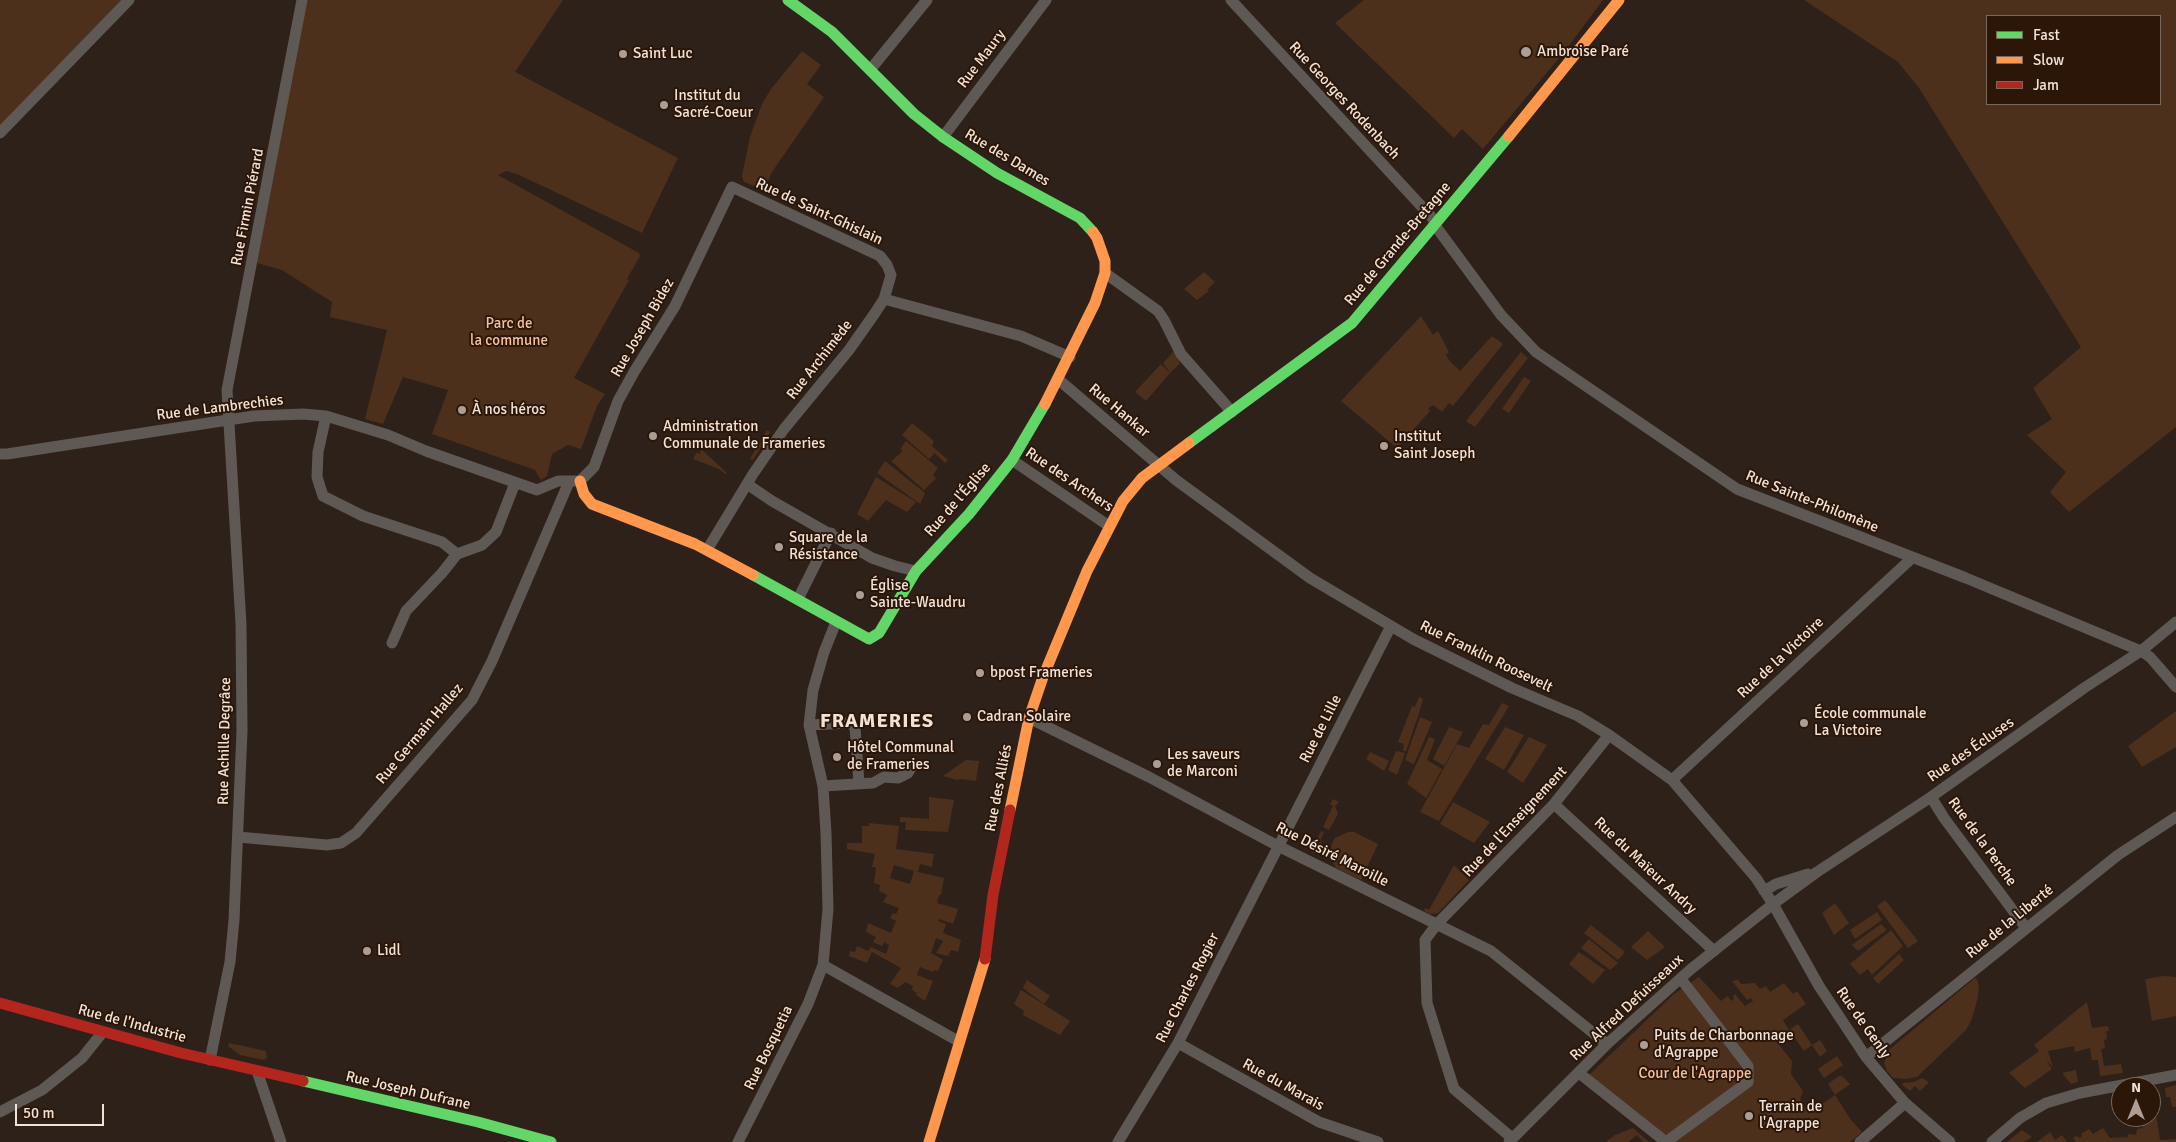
<!DOCTYPE html>
<meta charset="utf-8">
<style>
body{margin:0}
#map{position:relative;width:2176px;height:1142px;overflow:hidden;background:#2e2119;font-family:Signika,sans-serif}
canvas{display:block}
.legend{position:absolute;left:1986px;top:15px;width:175px;height:90px;box-sizing:border-box;background:#2b1608;border:1px solid #7a685b;margin:0;padding:6px 9px;list-style:none;font-size:15px;color:#f1e2d8}
.legend li{display:flex;align-items:center;gap:10px;height:25px}
.legend b{width:25px;border:1px solid #7a685b}
.north{position:absolute;left:2111px;top:1077px;width:50px;height:50px;box-sizing:border-box;background:#2b1608;border:1px solid #7a685b;border-radius:50%;rotate:0deg;font-size:14px;font-weight:700;line-height:20px;text-align:center;color:#f1e2d8}
.north::after{content:'';display:block;margin:auto;width:18px;height:22px;background:#ad9e95;clip-path:polygon(50% 0,100% 100%,50% 72%,0 100%)}
.scale{position:absolute;left:15px;top:1104px;width:89px;height:22px;box-sizing:border-box;border:2px solid #f1e2d8;border-top:0;padding-left:6px;font-size:15px;line-height:18px;white-space:nowrap;color:#f1e2d8;-webkit-text-stroke:4px #2b1608;paint-order:stroke}
</style>
<div id="map">
<canvas width="2176" height="1142"></canvas>
<ul class="legend">
<li><b style="height:6px;background:#63d668"></b>Fast</li>
<li><b style="height:6px;background:#ff974d"></b>Slow</li>
<li><b style="height:6px;background:#b3261e"></b>Jam</li>
</ul>
<div class="north">N</div>
<div class="scale">50 m</div>
</div>
<script>
const context = document.querySelector('canvas').getContext('2d');
context.lineJoin = 'round';
function fillPath(path, color) { context.fillStyle = color; context.fill(path, 'evenodd'); }
const toPath = rows => new Path2D(rows.map(r => 'M' + r).join(''));
function stroke(path, color, width, dash) { context.strokeStyle = color; context.lineWidth = width; context.lineCap = dash ? 'butt' : 'round'; context.setLineDash(dash || []); context.stroke(path); }
function write(font, color, halo, rows, align = 'center') {
  context.font = font + ' Signika,sans-serif'; context.lineWidth = 4; context.setLineDash([]); context.textBaseline = 'middle'; context.strokeStyle = halo; context.fillStyle = color; for (const [text, x, y, turn = 0] of rows) {
    context.save(); context.translate(x, y); context.rotate((+turn || 0) * Math.PI / 180); context.textAlign = isNaN(turn) ? turn : align; if (halo) context.strokeText(text, 0, 0); context.fillText(text, 0, 0); context.restore();
  }
}
fillPath(toPath([
 [0,0,129,0,0,133],
 [302,0,563,0,515,72,678,158,642,233,517,174,506,171,498,175,639,253,640,256,627,279,629,280,574,378,605,394,597,406,581,449,568,445,552,454,547,476,541,480,535,470,432,434,448,390,403,377,383,424,365,419,387,330,330,317,332,302,282,270,253,262],
 [1364,0,1603,0,1564,52,1483,149,1462,129,1454,138,1335,23],
 [1804,0,2176,0,2176,427,2069,512,2050,492,2066,472,2027,435,2052,419,2033,388,2081,347,1919,88,1898,62],
 [2160,16,2160,104,1987,104,1987,16],
 [802,51,821,65,807,84,824,97,772,172,764,190,744,182,742,176,750,137,762,104,771,89],
 [1204,272,1215,282,1207,290,1209,291,1197,300,1184,289],
 [1421,316,1433,335,1438,331,1449,352,1446,355,1449,360,1460,371,1492,336,1503,344,1453,406,1449,403,1442,412,1433,405,1428,409,1430,411,1397,448,1341,401],
 [1174,351,1180,363,1170,373,1163,363],
 [1521,352,1528,358,1475,427,1466,421],
 [1161,364,1170,373,1146,401,1135,392],
 [1524,377,1531,381,1509,413,1502,409],
 [912,423,934,441,932,446,948,460,945,463,935,453,929,459,902,435],
 [767,430,770,432,753,460,750,459],
 [906,441,938,468,933,475,936,478,924,490,891,461,902,452,901,448],
 [701,449,727,473,725,474,719,469,693,459,697,452,700,454],
 [885,461,925,493,920,504,877,473],
 [876,477,916,502,907,512,886,500,868,521,857,514],
 [1419,697,1423,699,1419,713,1406,751,1403,751,1404,744,1398,742,1412,706,1415,707],
 [1502,703,1509,706,1439,821,1420,812,1457,744,1469,748,1483,724,1489,725],
 [2176,711,2176,747,2142,767,2128,746],
 [1420,717,1432,722,1414,764,1405,760],
 [1449,727,1463,732,1444,766,1433,759],
 [1505,727,1524,735,1504,770,1485,759],
 [1429,737,1435,739,1427,760,1442,769,1426,798,1407,784],
 [1529,737,1547,745,1523,783,1507,772],
 [1396,751,1405,753,1397,775,1388,770],
 [1370,752,1389,761,1384,771,1366,759],
 [966,760,979,761,976,781,960,779,957,780,943,776],
 [929,797,954,800,948,832,905,830,906,822,900,822,900,817,929,819],
 [1333,799,1339,802,1335,806,1338,814,1329,830,1323,827,1333,806,1330,804],
 [1453,802,1490,822,1474,843,1440,824],
 [869,823,899,826,896,849,934,854,932,867,920,864,918,872,944,878,941,895,939,895,937,903,958,909,953,924,939,919,938,921,946,924,943,933,961,940,958,952,951,950,948,956,936,953,943,941,936,938,931,953,943,960,938,971,934,970,933,972,920,967,917,975,933,981,925,1001,916,995,917,993,912,990,913,986,905,982,898,988,890,984,901,968,872,952,867,963,849,956,850,951,855,952,857,946,868,951,871,947,886,954,889,945,884,942,882,946,873,942,876,937,866,932,868,923,891,933,896,921,890,918,893,913,896,914,899,908,883,902,887,895,879,891,880,885,874,883,876,867,872,867,875,854,847,849,847,843,862,843,862,826,869,826],
 [894,865,914,871,910,884,890,878],
 [1321,831,1324,832,1320,841,1322,842,1317,854,1311,852],
 [1348,832,1354,832,1378,844,1361,880,1336,868,1330,856,1332,843,1335,838],
 [1454,865,1469,880,1438,913,1430,914,1424,911,1425,908,1429,910],
 [1885,900,1918,941,1908,948,1877,906],
 [1835,903,1849,923,1834,935,1822,913],
 [1877,912,1882,920,1855,939,1850,930],
 [1881,924,1887,930,1858,951,1852,945],
 [1591,925,1625,952,1618,960,1584,933],
 [1891,930,1903,946,1872,975,1868,969,1860,975,1850,964],
 [1648,931,1665,947,1647,960,1631,947],
 [1589,939,1618,963,1610,970,1581,948],
 [1579,952,1605,970,1593,984,1569,964],
 [1899,954,1904,960,1878,984,1873,978],
 [2164,976,2176,977,2176,1016,2152,1021,2145,979],
 [1699,977,1721,1001,1728,996,1731,1001,1734,999,1733,996,1735,994,1745,1006,1753,1001,1751,998,1747,1000,1732,981,1738,980,1741,984,1755,983,1760,989,1766,986,1770,992,1784,983,1793,994,1797,991,1806,1004,1783,1020,1789,1030,1798,1024,1812,1045,1820,1040,1827,1051,1820,1057,1812,1045,1804,1051,1789,1030,1776,1041,1792,1061,1791,1074,1803,1091,1800,1099,1809,1113,1835,1095,1828,1084,1839,1076,1842,1076,1850,1084,1835,1095,1851,1120,1862,1132,1850,1142,1673,1142,1589,1075,1674,994],
 [1975,978,1977,979,1979,987,1977,1001,1971,1021,1966,1030,1917,1077,1906,1079,1893,1078,1887,1071,1884,1063,1890,1049],
 [1027,980,1050,996,1044,1004,1023,988],
 [1021,990,1070,1021,1060,1035,1023,1015,1024,1011,1014,1004],
 [2087,1002,2092,1028,2108,1026,2109,1031,2106,1031,2107,1039,2104,1040,2105,1048,2101,1049,2104,1066,2121,1064,2123,1073,2100,1076,2098,1060,2092,1060,2090,1048,2075,1052,2074,1046,2048,1051,2053,1067,2046,1060,2052,1069,2025,1088,2009,1073,2039,1051,2034,1045],
 [229,1043,266,1051,267,1058,264,1060,240,1055,228,1046],
 [1837,1056,1843,1065,1824,1078,1818,1069],
 [2076,1070,2078,1082,2071,1084,2062,1073],
 [1922,1078,1929,1082,1920,1091,1915,1086,1910,1091,1902,1085,1903,1083,1914,1082],
 [2176,1085,2176,1107,2172,1107,2170,1097,2166,1097,2165,1088],
 [2156,1115,2160,1140,2176,1139,2176,1142,2076,1142,2073,1138,2076,1136,2080,1138,2082,1136,2081,1134,2089,1129,2093,1134,2103,1128,2110,1138,2128,1137,2128,1134,2136,1135,2137,1129,2143,1128,2142,1123,2149,1122,2148,1117],
 [1633,1128,1649,1142,1643,1142,1637,1135,1628,1142,1606,1142,1615,1135],
 [2022,1130,2032,1137,2024,1142,2007,1142],
 [2050,1132,2055,1140,2062,1135,2067,1142,2037,1142]
]), '#4c301c');
stroke(toPath([
 [1231,0,1436,222],
 [870,70,927,0],
 [0,133,129,0],
 [943,137,1046,0],
 [1434,224,1501,315,1536,352,1737,489,1966,578,2141,651,2150,657,2176,687],
 [1105,273,1158,311,1164,320,1181,354,1232,412],
 [884,299,1021,336,1070,357],
 [1059,380,1176,480,1310,578,1413,639,1512,688,1578,716,1609,735,1672,780,1756,878,1773,904,1819,986,1866,1057,1905,1103,1950,1142],
 [326,416,318,452,317,477,323,496,363,516,442,542,457,554,482,545,496,532,515,483],
 [0,454,7,454,254,416,303,414,326,416,388,435,426,451,537,490,558,481,580,481,594,467,618,401,634,372,675,306,732,187,880,256,887,265,891,275,884,299,875,313,849,350,784,429,753,474,707,550],
 [1012,460,1109,526],
 [747,484,772,501,872,558,895,566,916,571],
 [798,599,831,533],
 [392,643,406,611,442,573,457,554],
 [1029,718,1149,777,1278,846,1491,951,1607,1044],
 [809,725,849,723,855,727,859,784],
 [1672,780,1912,558],
 [823,786,873,783,884,777,898,778,908,773,912,766],
 [1931,797,1944,818,2026,928],
 [1554,804,1714,951],
 [238,837,327,845,341,843,356,833,472,700,492,661,569,482],
 [1764,891,1776,884,1808,874],
 [823,965,958,1041],
 [1178,1043,1319,1122,1378,1142],
 [1866,1057,2118,855,2176,817],
 [210,1060,230,962,234,920,242,731,241,624,227,390,302,0],
 [257,1071,281,1142],
 [1579,1073,1666,1142],
 [0,1112,42,1090,82,1058,102,1033],
 [1512,1138,1454,1089,1427,1003,1425,940,1437,924,1554,804,1609,735],
 [738,1142,808,1004,823,965,828,909,826,833,823,786,809,725,813,690,824,652,836,622],
 [1118,1142,1178,1043,1391,626],
 [1509,1142,1607,1044,1691,969,1773,904,1817,872,1931,797,2084,688,2141,651,2176,622],
 [1666,1142,1748,1082,1748,1066,1681,979],
 [1860,1142,1905,1103],
 [1992,1142,2020,1118,2046,1103,2080,1093,2176,1075]
]), '#5e5955', 11);
stroke(toPath([
 [788,0,832,32,914,114,943,137,997,173,1080,218,1093,232],
 [1189,443,1352,323,1509,136],
 [753,575,869,639,879,633,916,571,969,514,1012,460,1045,404],
 [303,1081,478,1122,551,1142]
]), '#63d668', 11);
stroke(toPath([
 [1509,136,1619,0],
 [1045,404,1095,303,1105,273,1105,261,1097,238,1093,232],
 [580,481,584,494,592,504,695,544,753,575],
 [1010,810,1029,718,1043,677,1087,571,1123,501,1142,478,1189,443],
 [929,1142,985,959]
]), '#ff974d', 11);
stroke(toPath([
 [985,959,993,895,1010,810],
 [0,1003,181,1053,303,1081]
]), '#b3261e', 11);
for (const [x, y, r, color] of [
 [1526,52,6,"#ad9e95"],
 [623,54,5,"#ad9e95"],
 [664,105,5,"#ad9e95"],
 [462,410,5,"#ad9e95"],
 [653,436,5,"#ad9e95"],
 [1384,446,5,"#ad9e95"],
 [779,547,5,"#ad9e95"],
 [860,595,5,"#ad9e95"],
 [980,673,5,"#ad9e95"],
 [967,717,5,"#ad9e95"],
 [1804,723,5,"#ad9e95"],
 [837,757,5,"#ad9e95"],
 [1157,764,5,"#ad9e95"],
 [367,951,5,"#ad9e95"],
 [1644,1045,5,"#ad9e95"],
 [1749,1116,5,"#ad9e95"]
]) { const dot = new Path2D(); dot.arc(x, y, r, 0, 2 * Math.PI); context.fillStyle = color; context.fill(dot); stroke(dot, '#2b1608', 2); }
write('15px', '#f1e2d8', '#2b1608', [
 ["Ambroise Paré",1537,52],
 ["Saint Luc",633,54],
 ["Institut du",674,96],
 ["Sacré-Coeur",674,113],
 ["À nos héros",472,410],
 ["Administration",663,427],
 ["Communale de Frameries",663,444],
 ["Institut",1394,437],
 ["Saint Joseph",1394,454],
 ["Square de la",789,538],
 ["Résistance",789,555],
 ["Église",870,586],
 ["Sainte-Waudru",870,603],
 ["bpost Frameries",990,673],
 ["École communale",1814,714],
 ["La Victoire",1814,731],
 ["Cadran Solaire",977,717],
 ["Hôtel Communal",847,748],
 ["de Frameries",847,765],
 ["Les saveurs",1167,755],
 ["de Marconi",1167,772],
 ["Lidl",377,951],
 ["Puits de Charbonnage",1654,1036],
 ["d'Agrappe",1654,1053],
 ["Terrain de",1759,1107],
 ["l'Agrappe",1759,1124]
], 'left');
write('15px', '#f1e2d8', '#2b1608', [
 ["Rue Maury",982,59,-53],
 ["Rue Georges Rodenbach",1344,101,47],
 ["Rue des Dames",1007,158,31],
 ["Rue Firmin Piérard",248,207,-79],
 ["Rue de Saint-Ghislain",819,212,25],
 ["Rue de Grande-Bretagne",1398,244,-50],
 ["Rue Joseph Bidez",643,328,-60],
 ["Rue Archimède",820,360,-52],
 ["Rue de Lambrechies",220,408,-7],
 ["Rue Hankar",1119,411,40],
 ["Rue des Archers",1069,480,34],
 ["Rue de l'Église",958,500,-49],
 ["Rue Sainte-Philomène",1812,502,22],
 ["Rue Franklin Roosevelt",1486,657,26],
 ["Rue de la Victoire",1781,658,-43],
 ["Rue de Lille",1321,729,-63],
 ["Rue Germain Hallez",420,734,-50],
 ["Rue Achille Degrâce",225,741,-89],
 ["Rue des Écluses",1971,750,-35],
 ["Rue des Alliés",999,788,-79],
 ["Rue de l'Enseignement",1515,822,-47],
 ["Rue de la Perche",1982,842,54],
 ["Rue Désiré Maroille",1332,855,27],
 ["Rue du Maïeur Andry",1645,866,43],
 ["Rue de la Liberté",2010,922,-39],
 ["Rue Charles Rogier",1188,988,-63],
 ["Rue Alfred Defuisseaux",1627,1008,-43],
 ["Rue de Genly",1863,1023,55],
 ["Rue de l'Industrie",132,1024,15],
 ["Rue Bosquetia",769,1048,-64],
 ["Rue du Marais",1283,1085,29],
 ["Rue Joseph Dufrane",408,1091,13]
]);
write('15px', '#f3c09f', '#2b1608', [
 ["Parc de",509,324],
 ["la commune",509,341],
 ["Cour de l'Agrappe",1695,1074]
]);
context.letterSpacing = '1px';
write('bold 20px', '#f1e2d8', '#2b1608', [
 ["FRAMERIES",877,722]
]);
context.letterSpacing = '0px';
</script>
